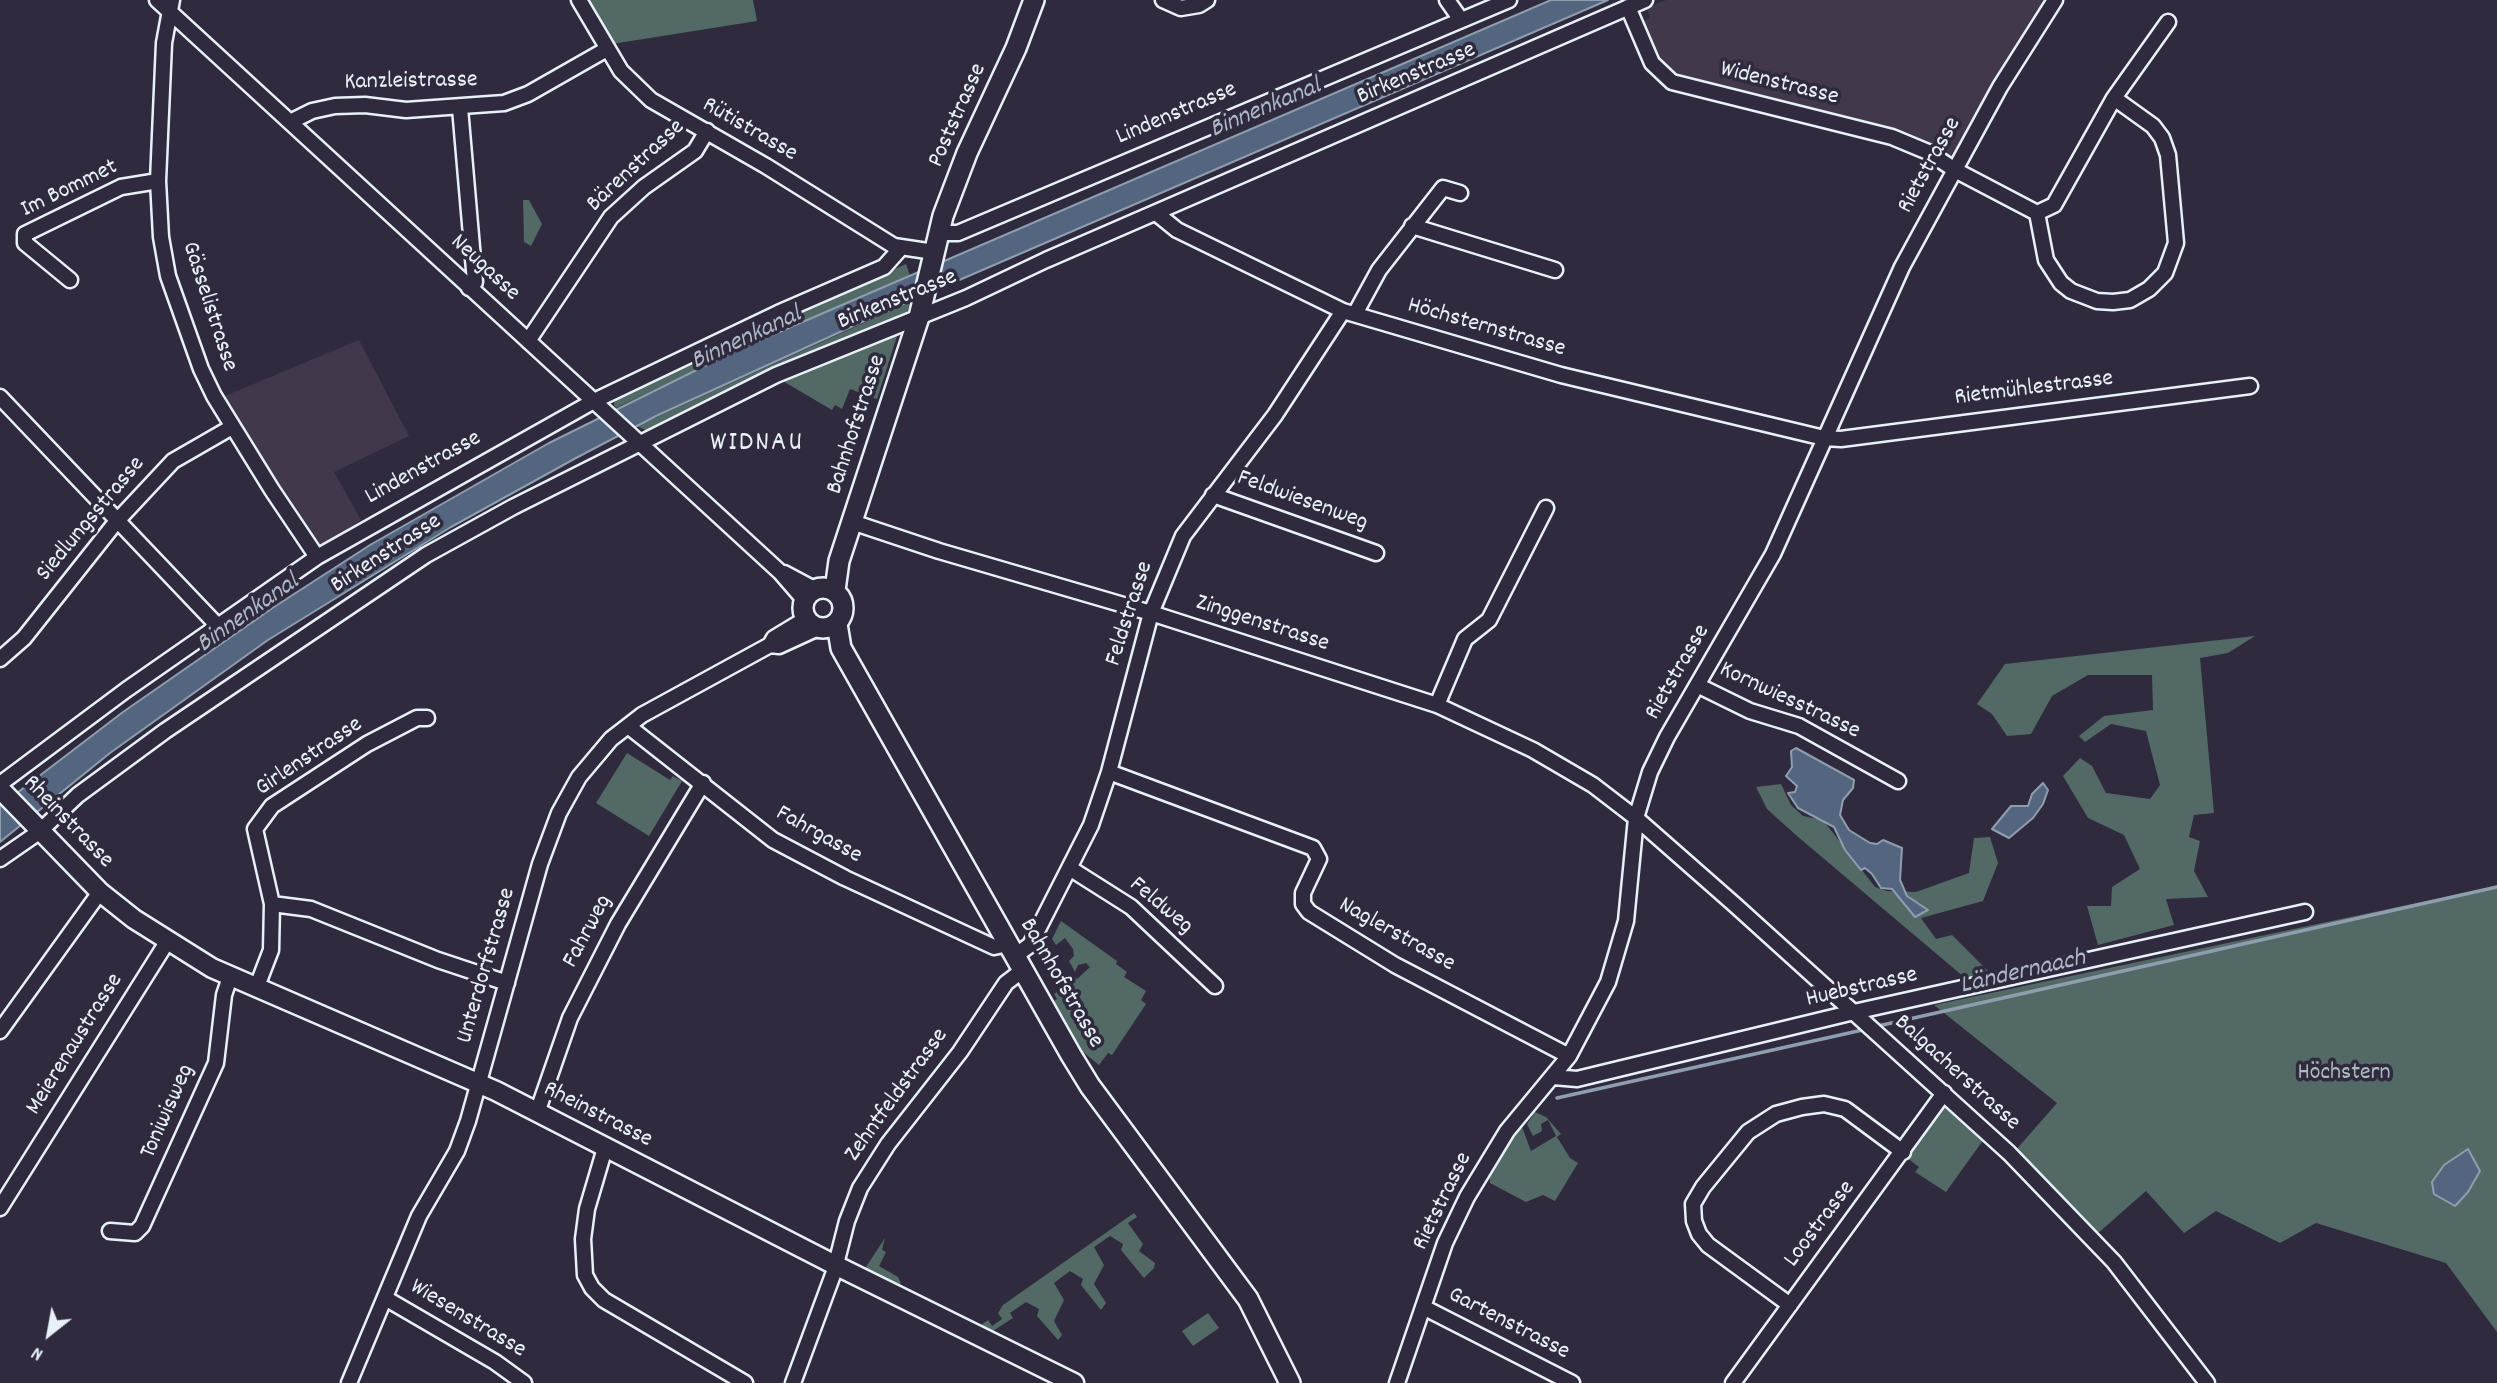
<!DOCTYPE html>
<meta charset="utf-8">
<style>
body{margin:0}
#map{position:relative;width:2497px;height:1383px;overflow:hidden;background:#2f2a3d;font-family:Dekko,sans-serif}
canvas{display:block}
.north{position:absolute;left:14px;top:1299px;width:70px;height:70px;-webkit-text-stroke:5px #2f2a3d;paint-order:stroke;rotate:211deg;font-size:19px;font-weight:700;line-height:28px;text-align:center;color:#e8f1f8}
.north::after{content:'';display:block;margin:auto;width:24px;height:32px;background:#e8f1f8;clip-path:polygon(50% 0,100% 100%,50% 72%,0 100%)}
</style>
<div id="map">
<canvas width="2497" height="1383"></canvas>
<div class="north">N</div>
</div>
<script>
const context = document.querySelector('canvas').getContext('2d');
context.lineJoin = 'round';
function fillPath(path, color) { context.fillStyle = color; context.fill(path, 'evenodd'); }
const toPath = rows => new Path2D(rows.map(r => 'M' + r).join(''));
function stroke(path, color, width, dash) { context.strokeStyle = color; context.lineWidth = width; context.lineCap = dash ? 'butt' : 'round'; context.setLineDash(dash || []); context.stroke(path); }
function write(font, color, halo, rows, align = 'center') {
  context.font = font + ' Dekko,sans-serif'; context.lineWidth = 7; context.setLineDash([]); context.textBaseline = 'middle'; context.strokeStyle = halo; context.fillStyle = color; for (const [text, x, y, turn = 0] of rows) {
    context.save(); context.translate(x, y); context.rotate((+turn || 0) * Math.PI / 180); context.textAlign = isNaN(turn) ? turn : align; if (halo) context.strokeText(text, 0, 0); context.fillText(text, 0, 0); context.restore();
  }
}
fillPath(toPath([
 [1666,0,2050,0,1993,83,1951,163,1892,133,1665,72,1656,63,1640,22,1650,18,1647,8],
 [359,340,409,436,334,472,361,520,316,549,220,398]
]), '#42384b');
fillPath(toPath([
 [584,0,753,0,757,21,612,44],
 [523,200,529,200,542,224,531,246,524,242],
 [906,264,910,276,735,351,616,408,614,405,615,397],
 [910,302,907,313,902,319,649,432,637,426],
 [899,330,877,399,850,389,842,409,835,405,832,410,781,380],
 [2255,636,2228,653,2200,658,2214,813,2194,815,2189,837,2200,841,2194,871,2208,897,2166,899,2174,925,2098,945,2087,906,2111,906,2112,887,2140,869,2124,835,2088,818,2063,776,2080,758,2092,766,2106,793,2150,799,2160,785,2146,731,2111,724,2085,742,2079,736,2104,716,2153,710,2152,675,2088,675,2052,696,2031,734,2007,736,1992,714,1977,704,2005,664],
 [627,753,670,780,673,776,682,781,649,836,596,803],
 [1781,784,1791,805,1803,816,1823,820,1875,887,1887,891,1916,892,1969,873,1974,838,1990,837,1998,863,1983,901,1921,918,1936,939,1952,935,1993,976,1971,983,1797,836,1767,809,1756,787],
 [2497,886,2497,1332,2446,1263,2316,1223,2280,1243,2216,1211,2184,1233,2146,1191,2096,1235,2015,1151,2057,1103,1934,1005],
 [1061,921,1117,961,1116,964,1127,972,1124,977,1146,991,1141,1000,1146,1004,1112,1055,1108,1053,1099,1065,1083,1052,1054,1001,1057,999,1054,994,1067,985,1073,975,1077,979,1090,967,1086,963,1078,965,1075,972,1069,961,1074,956,1073,949,1065,938,1056,945,1052,939],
 [1946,1107,1984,1139,1946,1192,1915,1172,1919,1167,1906,1157,1939,1112],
 [1535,1112,1546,1117,1561,1134,1557,1137,1570,1158,1578,1163,1555,1201,1543,1195,1526,1202,1490,1183,1489,1174,1518,1127,1522,1127,1531,1151,1556,1136,1548,1120,1541,1124,1542,1131,1533,1136,1527,1124],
 [1134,1213,1137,1217,1128,1223,1143,1244,1139,1251,1155,1263,1154,1268,1144,1278,1121,1250,1123,1244,1110,1236,1094,1247,1104,1265,1094,1284,1106,1303,1101,1310,1081,1285,1083,1279,1070,1271,1054,1283,1064,1300,1054,1321,1062,1335,1058,1340,1037,1316,1039,1309,1026,1302,1010,1313,1013,1318,990,1333,978,1327,988,1320,992,1326,1002,1319,998,1313,1003,1305],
 [885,1238,882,1250,886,1252,879,1266,898,1277,901,1283,895,1286,864,1270],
 [1208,1313,1219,1328,1193,1346,1182,1331]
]), '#536965');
const water = toPath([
 [1551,0,1608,0,862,322,656,416,576,458,451,527,268,640,110,753,0,842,0,806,123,712,274,607,370,545,549,443,735,351,1551,0],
 [1796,748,1854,780,1853,788,1843,800,1840,815,1849,830,1870,843,1877,844,1883,840,1902,848,1900,880,1907,896,1928,910,1915,917,1892,889,1881,888,1872,874,1865,868,1861,870,1845,850,1834,827,1798,808,1788,793,1795,792,1797,786,1786,776,1792,767,1791,751,1796,748],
 [2043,783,2048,790,2043,804,2033,818,2009,838,1992,829,2011,806,2028,806,2032,794,2043,783],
 [2468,1149,2480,1171,2468,1192,2455,1206,2434,1194,2432,1182,2444,1165,2468,1149]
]);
fillPath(water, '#54667f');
stroke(water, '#8f9eaf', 2);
stroke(toPath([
 [1878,1026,2497,887],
 [1557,1098,1867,1029]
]), '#8f9eaf', 3.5);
const minor = toPath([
 [157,0,780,572,806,602],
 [172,0,164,43,158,181,161,237,168,276,201,369,214,396,272,490,317,557],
 [579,0,621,71,651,100,766,166,894,246,934,252],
 [1163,0,1181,8,1199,5,1207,0],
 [1447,0,1461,20],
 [1628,7,1652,63,1672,82,1892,137,1928,152,1955,170,2037,213,2054,205,2114,98,2153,126,2162,138,2168,155,2176,243,2165,273,2149,289,2130,300,2113,302,2097,301,2071,291,2061,283,2046,260,2037,213],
 [2114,98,2168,22],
 [460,108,475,282,469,288],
 [290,122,312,111,335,106,365,105,406,110,504,103,528,94,607,49],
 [1156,213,1177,230,1343,311,1561,375,1824,438,1841,439,2250,386],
 [1412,226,1555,270],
 [939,233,958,233,1509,0],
 [70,280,25,243,25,234,121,187,158,181],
 [1355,314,1379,270,1443,188,1460,193],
 [528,341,611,217,644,187,695,151,707,131],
 [0,397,217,625],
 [1213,495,1376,553],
 [852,522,939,551,1151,613,1437,705,1533,750,1593,785,1636,818,1735,905,2009,1153,2114,1262,2207,1383],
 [784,573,814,589],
 [770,645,779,646,816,629],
 [0,659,24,638,116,522,173,461,232,427],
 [1697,685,1750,711,1799,726,1898,781],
 [1437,705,1465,639,1489,620,1546,508],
 [628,726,773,840,845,878,994,947,1008,944],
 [1109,772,1313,848,1319,859,1303,893,1303,904,1309,912,1395,965,1569,1056],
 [0,784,126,690,317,557,594,401,778,313,884,267,900,249],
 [0,859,39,832,78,795,165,731,426,555,513,507,776,375,966,298,1046,260,1645,0],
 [1071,869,1131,907,1215,986],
 [272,904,311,909,438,960,507,983],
 [1015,956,1030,945,1091,825,1109,772,1151,613,1183,536,1275,415,1343,311],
 [256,989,271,950,272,904,255,829,272,806,367,744,417,718,427,718],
 [0,1031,100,892],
 [1553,1077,1577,1079,1854,1012,2305,912],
 [537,1113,570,1018,618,924,703,783],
 [605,1148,587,1209,583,1239,585,1275,592,1288,604,1300,745,1383],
 [0,1208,167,942],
 [110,1231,135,1233,142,1226,216,1063,224,995,230,977],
 [385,1298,495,1362,524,1383],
 [1790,1305,1708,1245,1699,1234,1694,1221,1693,1204,1703,1187,1748,1132,1776,1114,1802,1107,1824,1104,1845,1109,1903,1152],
 [1423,1307,1572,1383],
 [349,1383,419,1216,457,1151,468,1121,540,864,559,813,579,777,611,739,642,715,770,645,774,638,807,618],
 [793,1383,834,1272,847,1221,860,1188,888,1144,960,1052,1006,983,1023,970],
 [1397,1383,1445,1243,1467,1197,1507,1131,1569,1056,1608,982,1626,921,1636,818,1650,772,1667,737,1773,554,1902,267,2000,87,2055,0],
 [1733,1383,1944,1093]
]);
const tertiary = toPath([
 [0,789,100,892,134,919,212,968,496,1091,835,1265,1074,1383]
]);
const secondary = toPath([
 '803 608a20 20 0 1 1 40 0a20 20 0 1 1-40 0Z',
 [835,590,839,561,919,317,943,216,967,153,1016,48,1034,0],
 [837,624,841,648,1071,1055,1090,1086,1248,1299,1290,1383]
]);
stroke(minor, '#e8f1f8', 19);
stroke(tertiary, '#e8f1f8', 23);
stroke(secondary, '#e8f1f8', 24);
stroke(minor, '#2f2a3d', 14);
stroke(tertiary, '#2f2a3d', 18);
stroke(secondary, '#2f2a3d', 19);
write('24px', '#e8f1f8', '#2f2a3d', [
 ["Birkenstrasse",1417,75,-23],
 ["Kanzleistrasse",411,83,-1],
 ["Widenstrasse",1779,85,14],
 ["Lindenstrasse",1177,115,-23],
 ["Poststrasse",959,116,-66],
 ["Rütistrasse",749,131,30],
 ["Rietstrasse",1931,166,-61],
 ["Bärenstrasse",637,167,-43],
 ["Im Bommet",70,190,-26],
 ["Neugasse",484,269,43],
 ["Birkenstrasse",898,301,-22],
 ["Gässelistrasse",208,307,72],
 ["Höchsternstrasse",1486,329,16],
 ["Rietmühlestrasse",2034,390,-7],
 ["Bahnhofstrasse",858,425,-72],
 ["Lindenstrasse",424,469,-29],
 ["Feldwiesenweg",1302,502,20],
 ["Siedlungsstrasse",92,520,-50],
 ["Birkenstrasse",387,555,-33],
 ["Feldstrasse",1131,614,-72],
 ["Zinggenstrasse",1262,625,18],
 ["Rietstrasse",1679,673,-60],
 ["Kornwiesstrasse",1789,702,25],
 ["Girlenstrasse",310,758,-34],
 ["Rheinstrasse",67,823,46],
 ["Fahrgasse",818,836,29],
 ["Feldweg",1160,907,40],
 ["Fahrweg",589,932,-62],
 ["Naglerstrasse",1396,936,29],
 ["Unterdorfstrasse",488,966,-74],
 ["Bahnhofstrasse",1060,984,60],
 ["Huebstrasse",1862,989,-13],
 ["Meierenaustrasse",76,1045,-58],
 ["Balgacherstrasse",1956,1074,42],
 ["Zehntfeldstrasse",898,1096,-54],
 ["Toniwisweg",169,1112,-66],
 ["Rheinstrasse",597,1116,27],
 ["Rietstrasse",1444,1202,-64],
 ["Loostrasse",1821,1225,-53],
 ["Wiesenstrasse",467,1320,31],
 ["Gartenstrasse",1508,1325,27]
]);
write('24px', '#acbbbd', '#2f2a3d', [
 ["Höchstern",2344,1075]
]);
write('italic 26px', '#adb9c8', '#2f2a3d', [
 ["Binnenkanal",1266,110,-23],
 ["Binnenkanal",747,340,-25],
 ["Binnenkanal",249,615,-35],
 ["Ländernaach",2023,974,-13]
]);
context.letterSpacing = '2px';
write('28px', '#e8f1f8', '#2f2a3d', [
 ["WIDNAU",757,445]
]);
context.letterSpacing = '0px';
</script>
